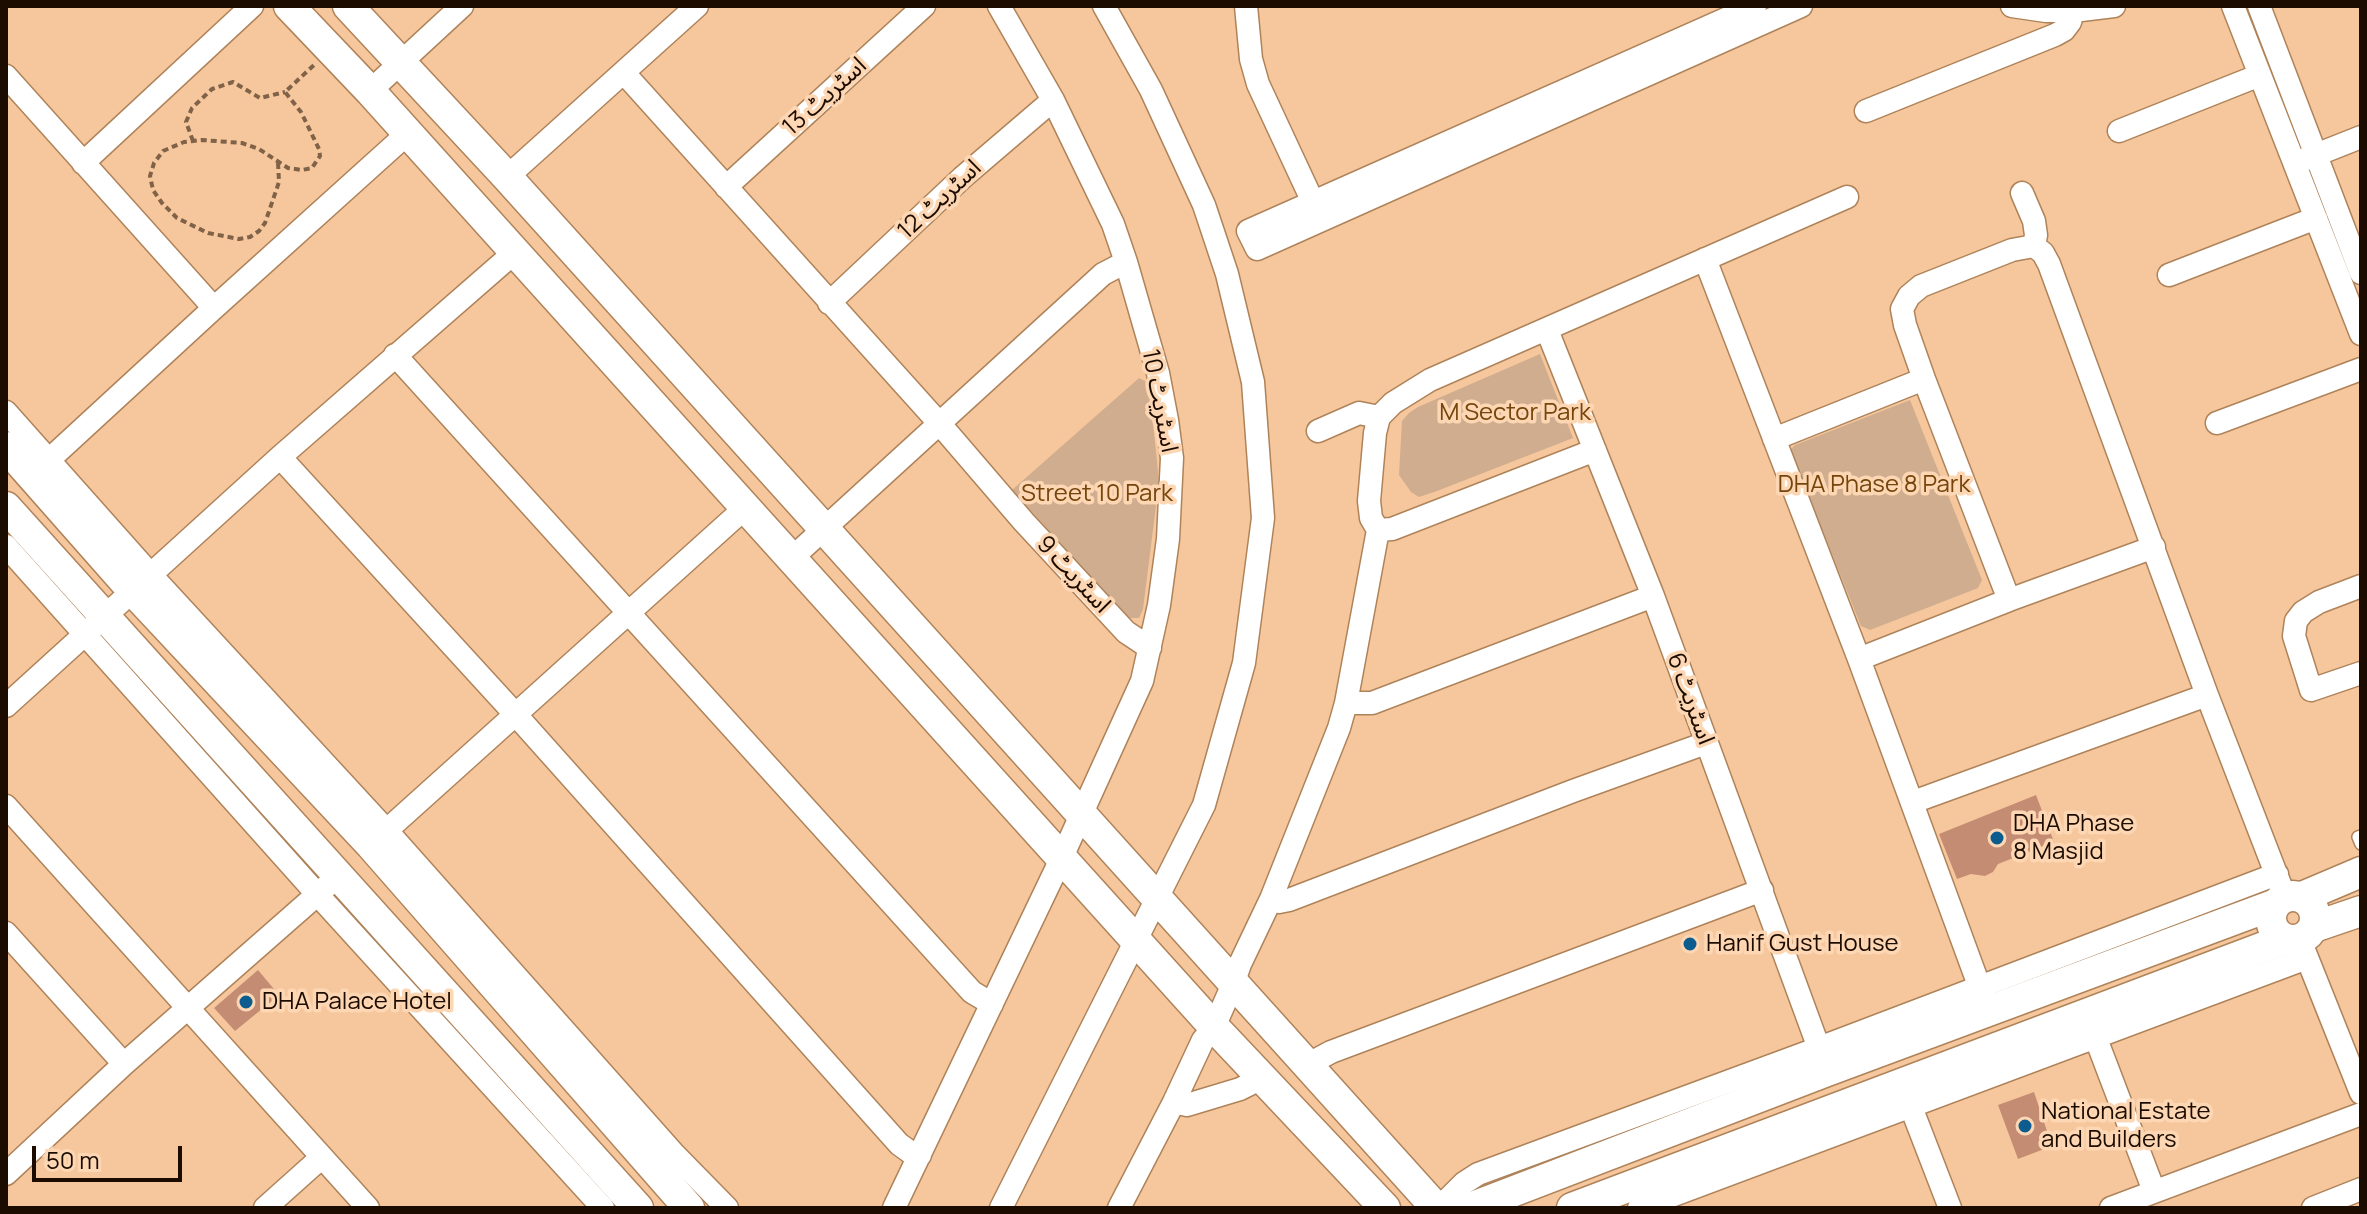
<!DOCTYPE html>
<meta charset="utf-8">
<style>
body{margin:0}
#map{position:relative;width:2367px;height:1214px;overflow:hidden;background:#f6c79c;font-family:Manrope,sans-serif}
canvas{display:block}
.frame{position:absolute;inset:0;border:8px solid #1c0c00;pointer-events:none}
.scale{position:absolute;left:32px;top:1146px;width:150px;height:36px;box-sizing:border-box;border:4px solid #1c0c00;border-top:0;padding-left:10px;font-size:24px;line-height:28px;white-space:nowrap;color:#1c0c00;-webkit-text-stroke:6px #fdd7b4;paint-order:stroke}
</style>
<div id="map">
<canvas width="2367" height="1214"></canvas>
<div class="frame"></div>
<div class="scale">50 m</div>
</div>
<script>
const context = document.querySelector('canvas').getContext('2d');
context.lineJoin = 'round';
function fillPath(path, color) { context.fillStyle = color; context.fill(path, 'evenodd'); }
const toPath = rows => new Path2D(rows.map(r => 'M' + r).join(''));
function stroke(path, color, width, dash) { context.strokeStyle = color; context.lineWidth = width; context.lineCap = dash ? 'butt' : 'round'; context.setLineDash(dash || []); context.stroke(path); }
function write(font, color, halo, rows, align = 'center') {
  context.font = font + ' Manrope,"Noto Sans Arabic",sans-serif'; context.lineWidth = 7; context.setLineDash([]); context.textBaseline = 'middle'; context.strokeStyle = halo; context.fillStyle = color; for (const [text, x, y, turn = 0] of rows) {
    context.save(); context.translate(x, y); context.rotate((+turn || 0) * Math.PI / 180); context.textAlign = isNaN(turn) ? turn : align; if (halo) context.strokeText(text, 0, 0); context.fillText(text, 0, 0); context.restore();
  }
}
fillPath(toPath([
 [1540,354,1573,438,1437,491,1419,497,1411,492,1399,475,1402,421,1409,413,1418,407],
 [1139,378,1149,383,1159,482,1143,609,1139,618,1130,618,1118,607,1012,490],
 [1910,400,1982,580,1978,588,1870,630,1861,626,1790,450,1795,445]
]), '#cfad8e');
fillPath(toPath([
 [2036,795,2054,842,1998,864,1993,872,1985,876,1971,874,1957,879,1939,834],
 [258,970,279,995,235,1031,214,1008],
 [2034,1092,2052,1146,2018,1159,1998,1105]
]), '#c58c74');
const lane = toPath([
 [2361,836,2358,837,2361,844]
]);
const street = toPath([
 [1246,6,1251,59,1258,84,1319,215],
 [1755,6,1248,231,1257,249,1801,6],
 [2012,6,2046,11,2073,11,2114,6],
 [2233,6,2361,334],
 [2259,6,2361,273],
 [624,73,939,423,1024,522,1126,632,1150,648],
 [6,76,214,308],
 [370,91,462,6],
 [1866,111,2055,35,2064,30,2070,22,2073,11],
 [2119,131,2260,75],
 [2303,160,2361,137],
 [83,163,252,6],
 [507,177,697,6],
 [726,187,924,6],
 [2022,193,2034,221,2036,235,2034,246],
 [1705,259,1859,659,1984,999],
 [2169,275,2316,218],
 [829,303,963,177,1053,100],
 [1547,330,1653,596,1824,1062],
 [395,355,972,992,992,1004],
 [6,412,151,575,387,831,675,1155,727,1208],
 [2217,423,2361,369],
 [1318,431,1359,413,1379,417],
 [1774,439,1924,379],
 [280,457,516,715,899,1144,910,1152,920,1155],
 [39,469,214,308,407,134],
 [1378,530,1392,529,1595,450],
 [6,546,317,894,603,1208],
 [792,558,1103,274,1126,262],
 [2361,586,2319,602,2303,612,2296,621,2294,636,2311,690,2361,673],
 [2009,600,1924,379,1905,325,1902,309,1909,296,1921,286,2012,250,2034,246,2043,253,2049,264,2207,695,2285,897],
 [1859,659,2009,600,2154,547],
 [1346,703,1372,703,1653,596],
 [6,706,280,457,515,252],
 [1913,802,2207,695],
 [6,806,368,1208],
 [377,839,745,508],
 [1271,899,1279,902,1289,900,1573,791,1706,743],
 [6,933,124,1064],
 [2300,940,2361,1093],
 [2095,1036,2154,1191],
 [1310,1066,1318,1059,1331,1052,1762,890],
 [1906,1094,1950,1208],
 [1174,1102,1187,1105,1240,1089,1250,1084,1258,1074],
 [6,1174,124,1064,328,885],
 [1445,1202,1464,1183,1478,1174,1819,1048,2277,874],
 [265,1208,322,1157],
 [894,1208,1062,857,1142,681,1159,605,1168,539,1172,458,1167,420,1158,373,1126,262,1113,224,1053,100,999,6],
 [1001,1208,1204,805,1244,663,1263,518,1253,382,1227,274,1204,205,1151,90,1104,6],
 [1119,1208,1174,1102,1203,1040,1214,1027,1233,984,1240,964,1271,899,1339,728,1346,703,1378,530,1371,518,1369,501,1375,433,1379,417,1393,403,1430,380,1847,197],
 [1639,1208,2307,958],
 [2111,1208,2361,1114],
 [2313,1208,2361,1189]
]);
const secondary = toPath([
 [289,6,370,91,515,252,1214,1027,1385,1208],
 [348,6,507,177,1430,1201],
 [6,447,134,592,371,845,689,1208],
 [6,507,638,1208],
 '2271 918a22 22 0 1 1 44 0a22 22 0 1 1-44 0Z',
 [2302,897,2361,872],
 [2314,927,2361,911],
 [1470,1208,1827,1071,2276,904],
 [1572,1208,2285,939]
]);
stroke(lane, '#af835a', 14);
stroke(street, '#af835a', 25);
stroke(secondary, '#af835a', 33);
stroke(toPath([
 [193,141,186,122,192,108,212,89,233,82,260,98,285,92],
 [278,163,279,182,265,223,259,231,250,237,239,239,208,233,177,218,162,203,153,190,150,176,154,163,163,151,184,142,202,140,242,143,259,149,288,168,302,170,312,168,320,156,319,149,301,112,285,92,314,65]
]), '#806248', 4, [6, 4]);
stroke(lane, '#fff', 11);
stroke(street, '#fff', 22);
stroke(secondary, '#fff', 30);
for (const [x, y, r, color] of [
 [1997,838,8,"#0c5c8f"],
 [1690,944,8,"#0c5c8f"],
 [246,1002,8,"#0c5c8f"],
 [2025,1126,8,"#0c5c8f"]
]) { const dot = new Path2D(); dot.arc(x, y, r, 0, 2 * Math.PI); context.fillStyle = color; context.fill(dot); stroke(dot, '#fdd7b4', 3); }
write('24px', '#1c0c00', '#fdd7b4', [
 ["اسٹریٹ 13",825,97,-42],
 ["اسٹریٹ 12",940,200,-43],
 ["اسٹریٹ 10",1159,401,79],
 ["اسٹریٹ 9",1073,575,47],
 ["اسٹریٹ 6",1690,699,70]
]);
write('24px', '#75450c', '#fdd7b4', [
 ["M Sector Park",1515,413],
 ["DHA Phase 8 Park",1874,485],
 ["Street 10 Park",1097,494]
]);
write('24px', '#1c0c00', '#fdd7b4', [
 ["DHA Phase",2013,824],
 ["8 Masjid",2013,852],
 ["Hanif Gust House",1706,944],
 ["DHA Palace Hotel",262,1002],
 ["National Estate",2041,1112],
 ["and Builders",2041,1140]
], 'left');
</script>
